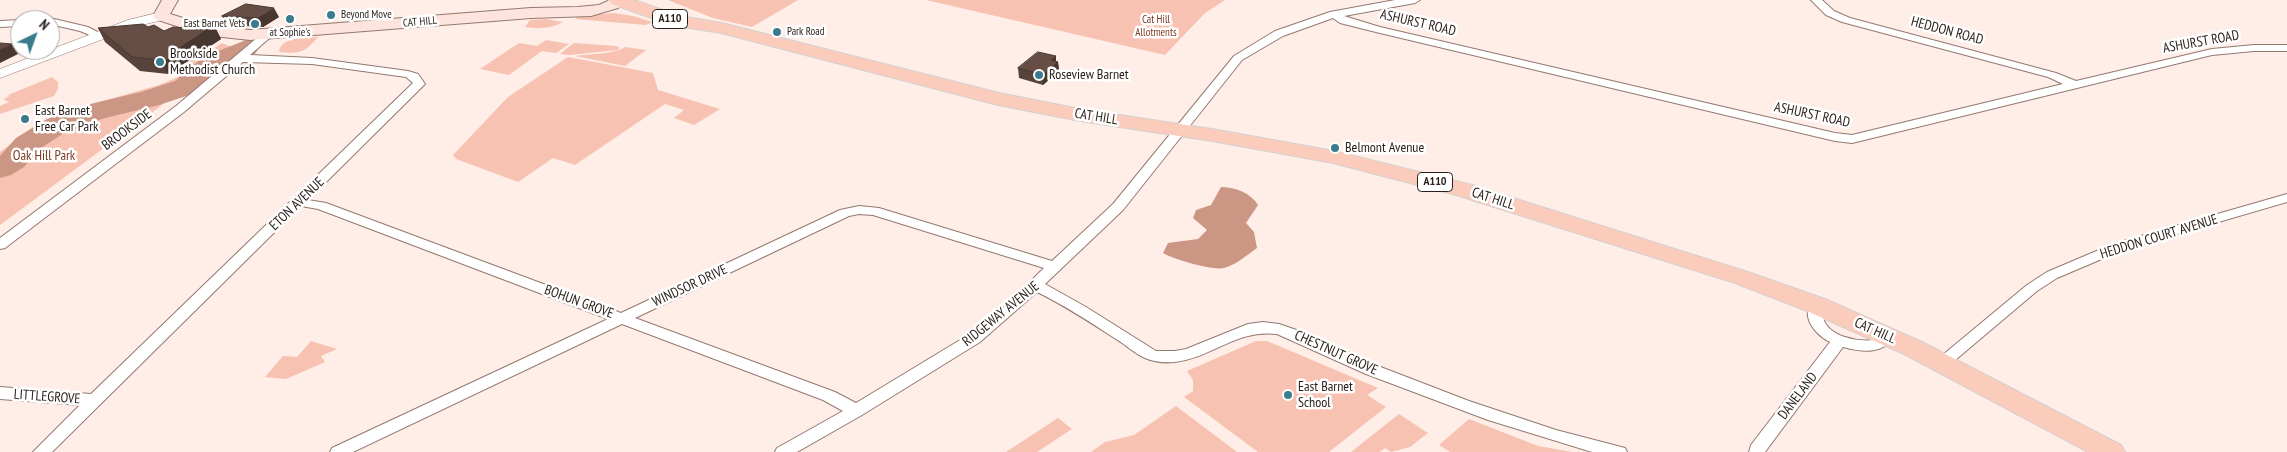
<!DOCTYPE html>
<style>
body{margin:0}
#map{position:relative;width:2287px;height:452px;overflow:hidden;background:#ffede7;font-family:"PT Sans Narrow",sans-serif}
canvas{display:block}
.north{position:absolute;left:10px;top:10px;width:50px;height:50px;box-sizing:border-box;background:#fff;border:1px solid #a9a5a3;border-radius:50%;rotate:42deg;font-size:14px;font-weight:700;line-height:20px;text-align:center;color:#281e1a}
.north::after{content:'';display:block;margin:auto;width:18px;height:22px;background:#3a7b8e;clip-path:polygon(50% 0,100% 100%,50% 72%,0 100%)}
</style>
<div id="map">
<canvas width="2287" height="452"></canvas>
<div class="north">N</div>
</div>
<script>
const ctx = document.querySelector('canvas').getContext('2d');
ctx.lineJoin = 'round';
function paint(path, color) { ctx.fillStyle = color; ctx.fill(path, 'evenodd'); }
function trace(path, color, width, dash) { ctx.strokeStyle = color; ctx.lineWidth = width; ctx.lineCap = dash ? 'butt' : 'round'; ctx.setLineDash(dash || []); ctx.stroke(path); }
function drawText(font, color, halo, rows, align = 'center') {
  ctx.font = font + ' "PT Sans Narrow",sans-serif'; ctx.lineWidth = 5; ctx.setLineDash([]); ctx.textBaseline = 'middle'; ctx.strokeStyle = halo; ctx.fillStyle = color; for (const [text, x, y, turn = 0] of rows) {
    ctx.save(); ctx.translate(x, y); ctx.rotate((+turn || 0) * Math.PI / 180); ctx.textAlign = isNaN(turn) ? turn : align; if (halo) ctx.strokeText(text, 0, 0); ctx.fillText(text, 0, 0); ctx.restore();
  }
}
const green = new Path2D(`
 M 668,0 L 798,0 L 752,27 L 713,18 Z
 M 926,0 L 1225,0 L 1205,13 L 1165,55 Z
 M 614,13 L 633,16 L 652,22 L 646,25 L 575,19 L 580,16 Z
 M 546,19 L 563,22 C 551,29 537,29 525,27 L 530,20 Z
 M 318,37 C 304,53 300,54 279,52 C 281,36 306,38 318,37 Z
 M 546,40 L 569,44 L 556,53 L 542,51 L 509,75 L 480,69 L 519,43 L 537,46 Z
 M 222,43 L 229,46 L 232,51 L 227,57 L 0,225 L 0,152 L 37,124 L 96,103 L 159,85 L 178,77 L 174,72 L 194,57 L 203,55 Z
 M 574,43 L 616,46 L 620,48 L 617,50 L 569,55 L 560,54 Z
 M 625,47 L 646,50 L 625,66 L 575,56 C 588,54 616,54 625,47 Z
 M 568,57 L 653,73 L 658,90 L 720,109 L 694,125 L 674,118 L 684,110 L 665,104 L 575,165 L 553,158 L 518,182 L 456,159 L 453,155 L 508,97 Z
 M 52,77 L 58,82 L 58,89 L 54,96 L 0,114 L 0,106 L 9,102 L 3,99 L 10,96 L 8,95 Z
 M 311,341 L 337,349 L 321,356 L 325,362 L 286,379 L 265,377 L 283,356 L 297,357 Z
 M 1256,341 L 1267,341 L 1378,388 L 1367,395 L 1386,407 L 1329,452 L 1258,452 L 1184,397 L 1193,391 L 1193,380 L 1187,371 Z
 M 1176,406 L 1237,452 L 1091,452 L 1105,442 L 1134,435 Z
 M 1399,414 L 1428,433 L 1410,447 L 1391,452 L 1385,448 L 1380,452 L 1351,452 Z
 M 1058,418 L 1072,429 L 1037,452 L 1006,452 Z
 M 1469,419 L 1538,446 L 1572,452 L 1450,452 L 1439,445 Z`);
const water = new Path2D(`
 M 1221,187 C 1235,187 1251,193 1258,205 L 1246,223 L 1254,232 L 1257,248 C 1247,255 1236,265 1224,268 C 1213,271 1173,259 1163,253 L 1168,243 L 1198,239 L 1207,230 L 1193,218 L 1196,210 L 1211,205 Z`);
const river = new Path2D(`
 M 246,40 L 255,42 L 259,48 L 255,54 L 223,69 L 195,93 L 159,105 L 105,118 L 67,131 L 38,150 L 24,167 L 11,175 L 0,178 L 0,156 L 16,138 L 47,119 L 86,105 L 141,92 L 175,81 L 203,57 Z`);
const minor = new Path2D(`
 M 1420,0 L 1415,3 L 1344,16 L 1380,27 L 1835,133 L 1852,135 L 2063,84 L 2048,77 L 1842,22 L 1826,15 L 1811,0 L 1822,0 L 1834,11 L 1850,18 L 2056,73 L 2076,81 L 2212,49 L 2254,45 L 2287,45 L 2287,51 L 2254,51 L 2212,55 L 1852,143 L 1835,141 L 1380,33 L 1340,23 L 1333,18 L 1283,36 L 1242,60 L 1123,210 L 1045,284 L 1086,307 L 1156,351 L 1175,351 L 1186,349 L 1248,324 L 1263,322 L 1279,324 L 1308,334 L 1378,366 L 1469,401 L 1556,430 L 1625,448 L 1627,452 L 1592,452 L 1488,420 L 1366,374 L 1277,334 C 1237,329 1213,357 1175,362 C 1165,363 1154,362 1145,358 C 1134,353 1126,345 1116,339 C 1090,322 1064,305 1037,292 L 980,342 L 862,415 L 797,452 L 775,452 L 777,448 L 843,411 L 823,400 L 622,324 L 353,452 L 330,452 L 332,448 L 608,319 L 318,209 L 301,206 L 52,452 L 33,452 L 80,405 L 0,399 L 0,387 L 91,394 L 413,83 L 406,77 L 312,64 L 243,62 L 184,112 L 5,248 L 0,249 L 0,238 L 176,106 L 264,32 L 268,31 L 274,34 L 250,55 L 312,58 L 408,71 L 418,74 L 425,84 L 308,200 L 326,203 L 621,313 L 840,210 L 859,206 L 879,208 L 1052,261 L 1113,204 L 1234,56 L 1275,31 L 1330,12 L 1395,0 ZM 859,214 L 873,215 L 1044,268 L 1002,309 L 970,334 L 856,403 L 835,392 L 635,318 L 849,216 Z
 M 50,18 L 88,27 L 105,36 L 99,39 L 80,31 L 50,24 L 50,20 L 45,20 Z
 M 20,20 L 20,26 L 0,27 L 0,21 Z
 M 2287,194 L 2287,202 L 2123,250 L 2057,278 L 2037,291 L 1947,367 L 1935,367 L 1933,363 L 2027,285 L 2047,272 L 2113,244 Z
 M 1816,300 L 1821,302 C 1825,307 1821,311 1823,317 C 1827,337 1858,342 1874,340 C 1881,335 1883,330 1892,332 L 1895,336 C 1883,355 1862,352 1843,347 L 1765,452 L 1749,452 L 1751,445 L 1830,342 C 1816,335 1801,318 1811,302 Z`);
const tertiary = new Path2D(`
 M 161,12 L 166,13 L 168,16 L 166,19 L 138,26 L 0,78 L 0,69 L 128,20 Z`);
const secondary = new Path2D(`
 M 162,0 L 178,0 L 170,14 L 206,25 L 250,30 L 531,8 L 578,7 L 599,5 L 610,0 L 629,0 L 618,8 L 591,16 L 531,18 L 250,40 L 204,35 L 155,19 L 153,16 Z`);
const primary = new Path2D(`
 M 609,0 L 634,0 L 680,16 L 722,23 L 999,93 L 1080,109 L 1212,129 L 1334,151 L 1472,185 L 1751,273 L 1825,299 L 1922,342 L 2121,445 L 2125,452 L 2088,452 L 1904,354 L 1807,311 L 1735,283 L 1456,195 L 1333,163 L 1212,141 L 1080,121 L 998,105 L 721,33 L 671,25 L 612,4 Z`);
const wall = new Path2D(`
 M 222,16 L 279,17 L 263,27 L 226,25 Z
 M 214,25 L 221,39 L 179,67 L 179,73 L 168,74 L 140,71 L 105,42 L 98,28 L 148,27 L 164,31 Z
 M 1056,56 L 1056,61 L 1058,62 L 1059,71 L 1043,85 L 1019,78 L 1018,68 Z`);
const shadedWall = new Path2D(`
 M 274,8 L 279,17 L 263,27 L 258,18 Z
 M 214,25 L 221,39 L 179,67 L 179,73 L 168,74 L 161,60 Z
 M 12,44 L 18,54 L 0,63 L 0,50 Z
 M 1056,56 L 1056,64 L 1058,62 L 1059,71 L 1043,85 L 1043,75 L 1051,60 Z`);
const building = new Path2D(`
 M 246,4 L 274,8 L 258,18 L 222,16 Z
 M 196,23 L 214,25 L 172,53 L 172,59 L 161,60 L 132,57 L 98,28 L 143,24 L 148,27 L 154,25 L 164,31 L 173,27 L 186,28 Z
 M 0,43 L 12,44 L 0,50 Z
 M 1038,52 L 1056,56 L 1051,60 L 1058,62 L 1043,75 L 1018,68 Z`);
const markers = [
 [331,15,5,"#3a7b8e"],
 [290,19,5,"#3a7b8e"],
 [255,24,5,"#3a7b8e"],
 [777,32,5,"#3a7b8e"],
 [160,62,5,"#3a7b8e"],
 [1039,75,5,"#3a7b8e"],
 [25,119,5,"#3a7b8e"],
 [1335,148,5,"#3a7b8e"],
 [1288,395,5,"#3a7b8e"]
];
const farPoinames = [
 ["Beyond Move",341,15],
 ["East Barnet Vets",245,24,"right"],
 ["Park Road",787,32],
 ["at Sophie's",290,33,"center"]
];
const farParknames = [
 ["Cat Hill",1156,20],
 ["Allotments",1156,33]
];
const farStreetnames = [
 ["CAT HILL",420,22,-5]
];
const shields = [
 [670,19,35],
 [1435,182,35]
];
const shieldNames = [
 ["A110",670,19],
 ["A110",1435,182]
];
const streetNames = [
 ["ASHURST ROAD",1418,23,13],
 ["HEDDON ROAD",1947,31,15],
 ["ASHURST ROAD",2201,42,-10],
 ["ASHURST ROAD",1812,115,12],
 ["CAT HILL",1096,117,9],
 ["BROOKSIDE",127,130,-37],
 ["CAT HILL",1493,199,18],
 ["ETON AVENUE",297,204,-44],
 ["HEDDON COURT AVENUE",2159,237,-17],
 ["WINDSOR DRIVE",690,286,-25],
 ["BOHUN GROVE",579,302,20],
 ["RIDGEWAY AVENUE",1001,314,-39],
 ["CAT HILL",1875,331,24],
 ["CHESTNUT GROVE",1336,353,24],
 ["DANELAND",1798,396,-53],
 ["LITTLEGROVE",47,397,4]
];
const poiNames = [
 ["Brookside",170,54],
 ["Methodist Church",170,70],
 ["Roseview Barnet",1049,75],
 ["East Barnet",35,111],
 ["Free Car Park",35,127],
 ["Belmont Avenue",1345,148],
 ["East Barnet",1298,387],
 ["School",1298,403]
];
const parkNames = [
 ["Oak Hill Park",44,156]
];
paint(green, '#f7c2b1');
paint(water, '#cb9784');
paint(river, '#cb9784');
trace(minor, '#937970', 2);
trace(tertiary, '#937970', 1);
trace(secondary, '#937970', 2);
trace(primary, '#d4d2d1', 2);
paint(minor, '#fff');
paint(tertiary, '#fff');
paint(secondary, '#fde5dd');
paint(primary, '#fbcbbb');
paint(wall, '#58433b');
paint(shadedWall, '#473730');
paint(building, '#664e45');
trace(building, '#473730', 1);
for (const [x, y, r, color] of markers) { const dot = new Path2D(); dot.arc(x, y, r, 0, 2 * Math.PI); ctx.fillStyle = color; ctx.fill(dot); trace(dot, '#fff', 2); }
drawText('11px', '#281e1a', '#fff', farPoinames, 'left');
drawText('11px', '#7c3922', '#fff', farParknames);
drawText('11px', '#281e1a', '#fff', farStreetnames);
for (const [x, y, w] of shields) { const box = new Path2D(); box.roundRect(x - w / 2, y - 9.5, w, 19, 4); ctx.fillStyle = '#fff'; ctx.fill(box); trace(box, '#281e1a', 1); }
drawText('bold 12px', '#281e1a', null, shieldNames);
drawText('14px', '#281e1a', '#fff', streetNames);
drawText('14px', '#281e1a', '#fff', poiNames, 'left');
drawText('14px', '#7c3922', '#fff', parkNames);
</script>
